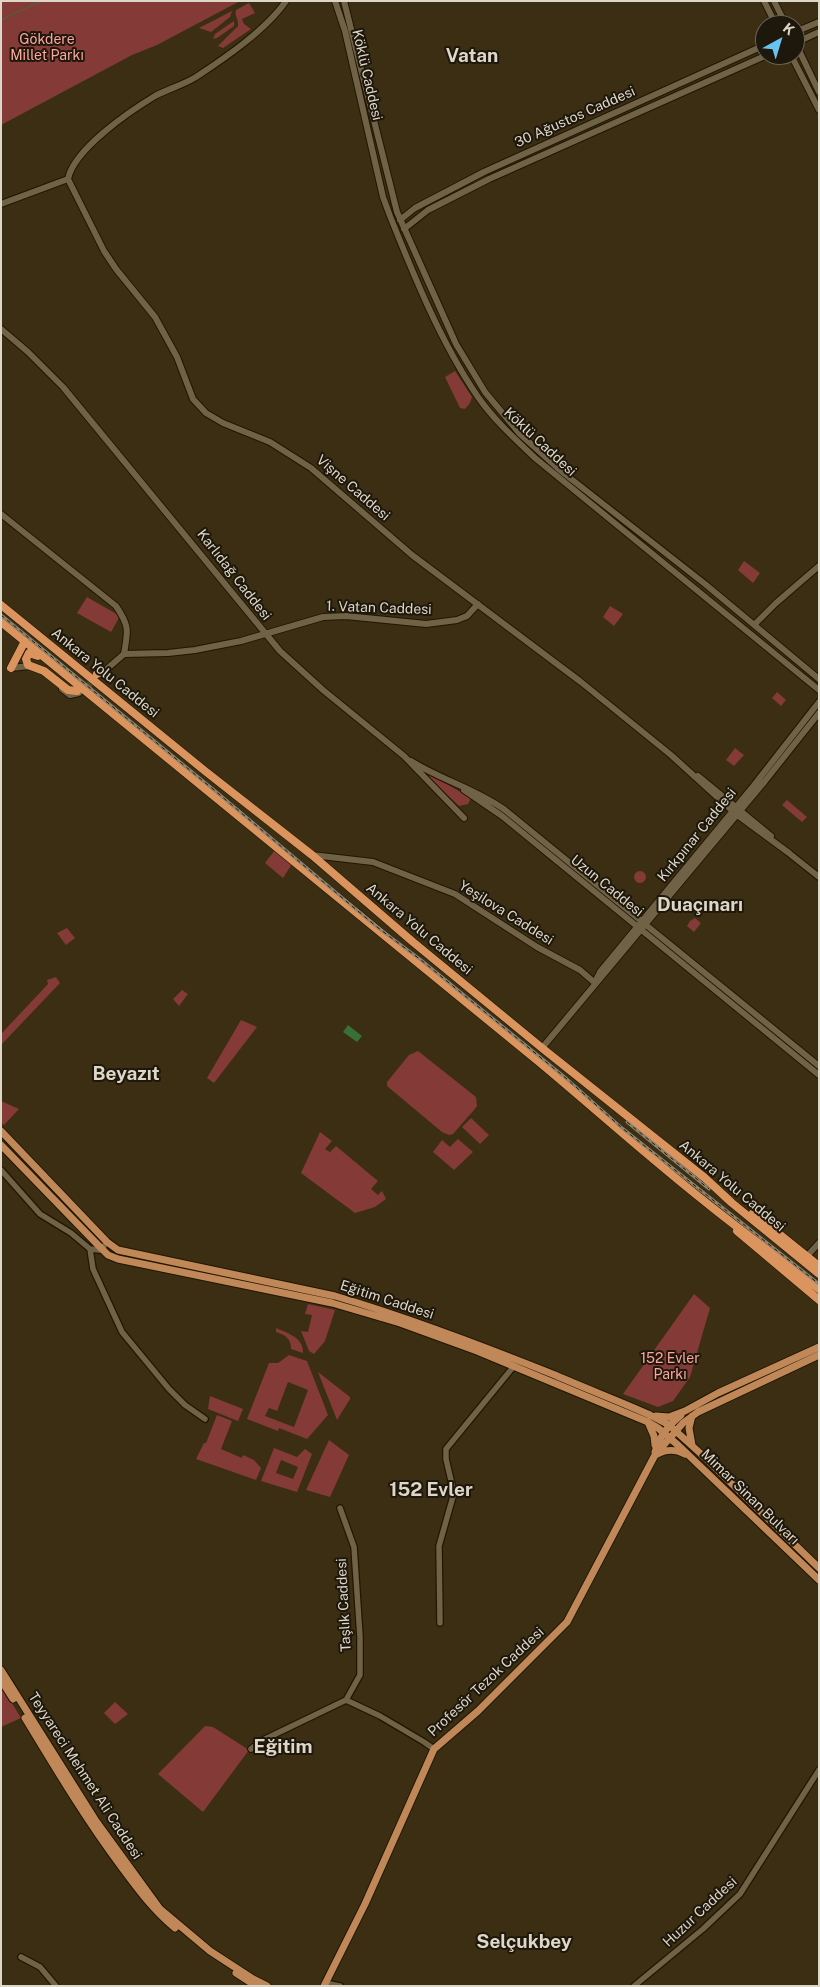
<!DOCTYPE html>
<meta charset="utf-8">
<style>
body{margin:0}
#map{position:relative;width:820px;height:1987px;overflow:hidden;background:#3b2e13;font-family:"Public Sans",sans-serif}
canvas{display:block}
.frame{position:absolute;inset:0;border:2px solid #ded6c6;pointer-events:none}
.north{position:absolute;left:755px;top:15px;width:50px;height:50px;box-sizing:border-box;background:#1d170c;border:1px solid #6a6356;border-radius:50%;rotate:39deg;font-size:14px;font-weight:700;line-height:20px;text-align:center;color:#ded6c6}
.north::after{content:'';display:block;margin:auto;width:18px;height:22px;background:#69c3f1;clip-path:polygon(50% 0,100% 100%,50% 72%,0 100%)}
</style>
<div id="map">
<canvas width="820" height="1987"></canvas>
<div class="frame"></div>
<div class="north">K</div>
</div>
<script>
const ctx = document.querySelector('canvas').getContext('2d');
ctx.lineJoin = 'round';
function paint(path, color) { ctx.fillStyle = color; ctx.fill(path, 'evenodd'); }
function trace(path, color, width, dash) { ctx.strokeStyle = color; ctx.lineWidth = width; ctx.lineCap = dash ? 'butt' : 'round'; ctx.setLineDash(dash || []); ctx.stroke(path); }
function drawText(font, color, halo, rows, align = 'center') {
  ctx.font = font + ' "Public Sans",sans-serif'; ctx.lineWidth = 4; ctx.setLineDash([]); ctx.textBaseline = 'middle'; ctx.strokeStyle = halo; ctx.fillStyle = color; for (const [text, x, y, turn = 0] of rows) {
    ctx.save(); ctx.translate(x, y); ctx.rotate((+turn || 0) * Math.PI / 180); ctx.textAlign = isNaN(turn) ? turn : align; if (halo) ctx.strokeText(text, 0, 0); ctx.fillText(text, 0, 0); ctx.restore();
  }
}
const green = new Path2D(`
 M 1,1 L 240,1 L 157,45 L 132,55 L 1,125 Z
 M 249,3 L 255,13 L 242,19 L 244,24 L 251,29 L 223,48 L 218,46 L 238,26 C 239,20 234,15 236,10 Z
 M 232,11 L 230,17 L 211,32 L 199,28 Z
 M 234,21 L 234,26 L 217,38 L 213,39 L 215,34 Z
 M 455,371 L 472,397 L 470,403 L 465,409 L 460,408 L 445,377 Z
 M 744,561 L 760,573 L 753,583 L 738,570 Z
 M 87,597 L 120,616 L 111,632 L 77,613 Z
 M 610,606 L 623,614 L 614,626 L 603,617 Z
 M 777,692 L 786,700 L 781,706 L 772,698 Z
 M 735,748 L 744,755 L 734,766 L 726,760 Z
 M 429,774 L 471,798 L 468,804 L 459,806 L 427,776 Z
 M 787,800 L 807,817 L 802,822 L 782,805 Z
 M 275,850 L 292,864 L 283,878 L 265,863 Z
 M634 877a6 6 0 1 1 12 0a6 6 0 1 1-12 0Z
 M 695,918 L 701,923 L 694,932 L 687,926 L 690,921 Z
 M 67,928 L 75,938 L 66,945 L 57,933 Z
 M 56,977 L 60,983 L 1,1045 L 1,1034 L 48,984 L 47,980 Z
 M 182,990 L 188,994 L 179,1006 L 173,999 Z
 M 241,1020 L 257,1027 L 214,1083 L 207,1078 Z
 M 418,1051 L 476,1097 L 477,1106 L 474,1110 L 453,1134 L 449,1135 L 442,1132 L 387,1086 L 387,1082 L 409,1055 Z
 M 1,1101 L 19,1109 L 4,1125 L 1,1122 Z
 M 471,1118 L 489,1135 L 480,1144 L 462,1127 Z
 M 320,1132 L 332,1141 L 325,1149 L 330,1152 L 336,1146 L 378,1181 L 371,1189 L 378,1195 L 382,1191 L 386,1199 L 375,1207 L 355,1213 L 301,1173 Z
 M 458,1139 L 473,1152 L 454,1170 L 433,1152 L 442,1140 L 450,1147 Z
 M 694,1294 L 710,1308 L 690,1377 L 673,1401 L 658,1407 L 623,1394 Z
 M 308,1304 L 335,1310 L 325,1341 L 314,1354 L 309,1351 L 301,1331 L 308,1332 L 312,1315 L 305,1314 Z
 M 276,1328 C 288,1333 304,1338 303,1353 L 291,1349 C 291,1339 286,1335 276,1332 Z
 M 289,1355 L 307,1361 L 328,1415 L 307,1439 L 279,1428 L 278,1431 L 247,1419 L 269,1363 L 278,1363 ZM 288,1382 L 308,1390 L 294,1427 L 265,1416 L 269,1408 L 277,1411 Z
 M 318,1372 L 350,1397 L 350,1399 L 337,1420 Z
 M 210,1396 L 243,1409 L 238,1421 L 208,1409 Z
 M 217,1415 L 232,1421 L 221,1449 L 242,1458 L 243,1455 L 254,1460 L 261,1468 L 256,1480 L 196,1459 L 204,1443 L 206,1443 Z
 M 329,1440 L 349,1455 L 330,1497 L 306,1490 Z
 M 274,1448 L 297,1457 L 305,1449 L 312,1454 L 297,1492 L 261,1481 ZM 281,1460 L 298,1467 L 293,1479 L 276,1473 Z
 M 1,1685 L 21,1718 L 1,1727 Z
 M 115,1702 L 128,1714 L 115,1724 L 104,1713 Z
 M 205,1726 L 213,1727 L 249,1750 L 203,1812 L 158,1774 Z`);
const water = new Path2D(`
 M 348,1025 L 362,1036 L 357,1042 L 343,1032 Z`);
const stream = new Path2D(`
 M 1,20 L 41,1`);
const secondaryTunnel = new Path2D(`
 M 80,693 L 97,678`);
const tertiary = new Path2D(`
 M 1,1170 L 40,1214 L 71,1233 L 90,1249 L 99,1250 L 104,1246
 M 90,1249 L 93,1269 L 122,1332 L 169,1389 L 185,1405 L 205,1419
 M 340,1508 L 354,1547 L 360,1637 L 360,1675 L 346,1700
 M 440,1623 L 439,1546 L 454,1493 L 446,1459 L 446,1449 L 514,1366
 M 251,1749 L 261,1741 L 346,1700 L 380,1716 L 424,1742 L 434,1749
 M 21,1957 L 40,1967 L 56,1986
 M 330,1984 L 340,1986
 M 634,1986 L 703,1929 L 740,1894 L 819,1770`);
const secondary = new Path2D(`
 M 335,1 L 345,31 L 383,197 L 390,216 C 414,276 441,343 478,397 C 494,420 515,439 535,458 L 819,690
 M 344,1 L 397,212 L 456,344 L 485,392 L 520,434 L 561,471 L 705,584 L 819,679
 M 764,1 L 776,25
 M 774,1 L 786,25
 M 795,32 L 819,22
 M 795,42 L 819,92
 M 795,43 L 819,32
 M 791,55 L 819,110
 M 68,179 L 104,251 L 116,269 L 155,317 L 177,357 L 193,399 L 206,413 L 223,423 L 270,442 L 311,468 L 412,555 L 581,682 L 671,755 L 736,814 L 789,853
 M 68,179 C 74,149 130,111 155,96 C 168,89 183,85 196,77 C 225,58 266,30 286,1
 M 1,204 L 68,179
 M 400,220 L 415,208 L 484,172 L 765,45
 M 404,229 L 428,210 L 489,179 L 767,55
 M 1,329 L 28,352 L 63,387 L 280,651 L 323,690 L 404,756 L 464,818
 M 1,514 L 116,606 C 130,627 128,630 124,654
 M 754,625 L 776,603 L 819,566
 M 11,668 L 30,666
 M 101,674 L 124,654 L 168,653 L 195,650 L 241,641 L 323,617 L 346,616 L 426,624 L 457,620 L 467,616 L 478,604
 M 62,689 L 70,695 L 79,693
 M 411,761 C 441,780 476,789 505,810 L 819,1066
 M 698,776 L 771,836
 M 464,790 L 502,816 L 819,1075
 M 785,850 L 819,877
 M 312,855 L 373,862 L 455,894 L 537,947 L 580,970 L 595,983
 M 596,980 L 600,972 L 751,789 L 819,702
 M 542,1048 L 765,781 L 819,713
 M 807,1256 L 819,1243`);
const primary = new Path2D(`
 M 1,1131 L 107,1242 L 118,1250 L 335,1296 C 410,1318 483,1346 555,1375 C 587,1389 619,1401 650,1415 L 669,1425 L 700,1453 L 819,1568
 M 1,1145 L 98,1245 L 108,1255 L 118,1259 L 332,1303 L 400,1323 L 477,1351 L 648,1422 L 658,1428 L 679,1446 L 819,1580
 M 656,1416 L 669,1417 L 685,1411 L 718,1393 L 819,1347
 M 692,1416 L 689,1428 L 692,1445
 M 648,1422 L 654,1436 L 655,1445
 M 655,1452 C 660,1435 668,1426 681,1415
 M 657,1454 C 667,1449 675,1449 685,1454
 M 1,1670 L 96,1821 L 160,1909 L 210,1951 L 253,1979 L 267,1986
 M 1,1680 L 13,1699
 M 25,1718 C 56,1769 85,1818 120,1865 C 137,1888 153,1910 175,1928
 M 236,1973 L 256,1986
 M 324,1986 L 365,1904 L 434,1749 L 478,1711 L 567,1622 L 655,1455 L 683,1423 L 698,1412 L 819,1355`);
const trunk = new Path2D(`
 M 1,605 L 205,771 L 312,855 L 413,942 L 542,1048 L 705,1178 L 732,1203 L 819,1274
 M 1,622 C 180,769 359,916 539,1062 C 599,1112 656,1164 718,1212 C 751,1238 785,1263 819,1289
 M 38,656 L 29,653 L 26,659 L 28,665 L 44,671 L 68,690 L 77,691
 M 11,668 L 25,641
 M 97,674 L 103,671
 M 753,1213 L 819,1266
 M 737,1231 L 819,1300`);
const rail = new Path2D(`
 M 1,615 L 214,790 L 377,927 L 421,960 L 567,1079 L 622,1128 L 819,1284
 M 627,1122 L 709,1189`);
const parkNames = [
 ["Gökdere",47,40],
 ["Millet Parkı",47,56],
 ["152 Evler",670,1359],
 ["Parkı",670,1375]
];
const streetNames = [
 ["Köklü Caddesi",367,75,77],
 ["30 Ağustos Caddesi",575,117,-24],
 ["Köklü Caddesi",540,442,43],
 ["Vişne Caddesi",353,488,41],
 ["Karlıdağ Caddesi",234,575,52],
 ["1. Vatan Caddesi",379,608,2],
 ["Ankara Yolu Caddesi",105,673,39],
 ["Kırkpınar Caddesi",697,835,-51],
 ["Uzun Caddesi",607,886,39],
 ["Yeşilova Caddesi",506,913,32],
 ["Ankara Yolu Caddesi",419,929,40],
 ["Ankara Yolu Caddesi",732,1186,40],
 ["Eğitim Caddesi",387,1300,18],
 ["Mimar Sinan Bulvarı",750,1497,44],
 ["Taşlık Caddesi",344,1605,-93],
 ["Profesör Tezok Caddesi",486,1682,-43],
 ["Teyyareci Mehmet Ali Caddesi",85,1776,57],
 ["Huzur Caddesi",700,1912,-43]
];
const districtNames = [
 ["Vatan",472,56],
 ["Duaçınarı",700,905],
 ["Beyazıt",126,1074],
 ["152 Evler",431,1490],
 ["Eğitim",283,1747],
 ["Selçukbey",524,1942]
];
paint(green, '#843a37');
paint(water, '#397038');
trace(stream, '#397038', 1);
trace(secondaryTunnel, '#53472e', 6, [6, 3]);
trace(tertiary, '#211600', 8);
trace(secondary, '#211600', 8);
trace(primary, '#211600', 9);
trace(trunk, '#211600', 9);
trace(tertiary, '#706246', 5.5);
trace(secondary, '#706246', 6);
trace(primary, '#c08758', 7);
trace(trunk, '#db945e', 8);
trace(rail, '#8d836e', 3);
trace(rail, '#1d170c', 1, [4]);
drawText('14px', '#fea59e', '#1d170c', parkNames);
drawText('14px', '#ded6c6', '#1d170c', streetNames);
drawText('bold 19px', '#ded6c6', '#1d170c', districtNames);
</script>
